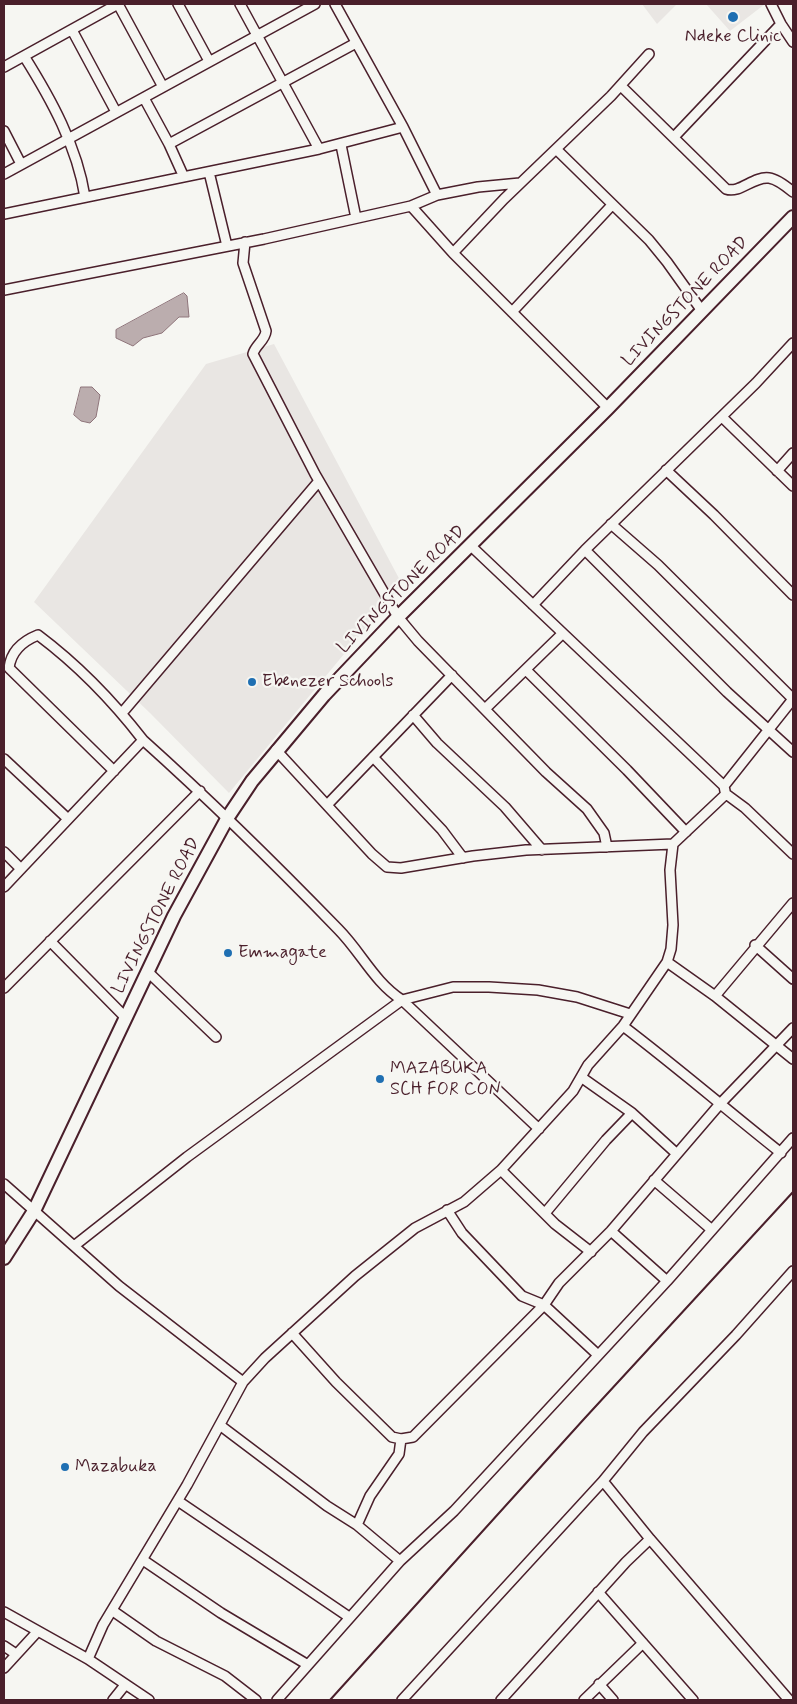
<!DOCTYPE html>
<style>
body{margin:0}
#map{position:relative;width:797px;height:1704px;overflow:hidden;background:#f6f6f2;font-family:Mynerve,sans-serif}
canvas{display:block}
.frame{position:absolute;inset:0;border:5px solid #4a1f2b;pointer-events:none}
</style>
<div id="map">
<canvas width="797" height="1704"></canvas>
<div class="frame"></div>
</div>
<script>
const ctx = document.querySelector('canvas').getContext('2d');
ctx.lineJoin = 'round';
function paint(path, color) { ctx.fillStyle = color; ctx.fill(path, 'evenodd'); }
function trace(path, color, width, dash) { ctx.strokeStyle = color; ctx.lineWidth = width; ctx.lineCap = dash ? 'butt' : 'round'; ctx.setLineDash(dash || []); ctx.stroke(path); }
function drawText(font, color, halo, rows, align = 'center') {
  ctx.font = font + ' Mynerve,sans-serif'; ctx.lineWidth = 4.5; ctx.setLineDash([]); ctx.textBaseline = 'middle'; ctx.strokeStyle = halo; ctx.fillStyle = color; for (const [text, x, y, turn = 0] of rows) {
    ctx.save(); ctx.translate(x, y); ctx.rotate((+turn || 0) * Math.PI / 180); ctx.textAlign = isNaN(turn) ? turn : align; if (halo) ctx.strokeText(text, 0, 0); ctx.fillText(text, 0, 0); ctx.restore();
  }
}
const built = new Path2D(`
 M 642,4 L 677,4 L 657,24 Z
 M 706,4 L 765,4 L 730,31 Z
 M 274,344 L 402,584 L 229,793 L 150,713 L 34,602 L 206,364 Z`);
const water = new Path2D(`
 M 184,293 L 187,296 L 189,317 L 179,317 L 162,333 L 143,338 L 133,346 L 116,338 L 116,330 Z
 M 81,387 L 92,387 L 100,395 L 96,417 L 90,423 L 81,421 L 74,415 Z`);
const minor = new Path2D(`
 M 118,4 L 163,87
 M 178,4 L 209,61
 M 240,4 L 319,149 L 403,127 L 335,4
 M 771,4 L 781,24 L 793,42
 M 72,30 L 116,112
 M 24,56 C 51,99 77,146 85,197
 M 4,67 L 118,4
 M 621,86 L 726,189 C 740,194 753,176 769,178 C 777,179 787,187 793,192
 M 144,98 L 169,144 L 183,175
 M 403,127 L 437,195 L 478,187 L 520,183
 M 4,131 L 21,164
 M 674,137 L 781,24
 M 169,144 L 356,43
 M 341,145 L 356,218
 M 556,149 L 649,240 L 667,262 L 702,311
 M 209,172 L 227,246
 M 4,174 L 315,4
 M 411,206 L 437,195
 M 4,214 L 319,149
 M 245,242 L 243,263 L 266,331 C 265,341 255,345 253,354 L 315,474 L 398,617 L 418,641 L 546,772 L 587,809 L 604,833 L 607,847
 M 453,253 L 504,199 L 611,96 L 649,54
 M 4,290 L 264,239 L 411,206 L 453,253 L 608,408
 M 512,312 L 612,205
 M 722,417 L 793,486
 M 666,470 L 714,515 L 793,595
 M 777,471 L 793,453
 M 611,524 L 658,565 L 793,699
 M 471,546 L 724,786
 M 585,550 L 727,692 L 793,752
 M 533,605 L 585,550 L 756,383 L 793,343
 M 526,670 L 627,770 L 686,832
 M 485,709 L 562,634
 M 122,713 L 319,481
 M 413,715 L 437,743 L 505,807 L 542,850
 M 276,750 L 372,854 L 387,867 L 401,868 L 473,856 L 526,850 L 673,844
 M 373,757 L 442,830 L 463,858
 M 4,759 L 68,819
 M 114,771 L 9,668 C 11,651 23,641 38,635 C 78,665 112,700 143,740
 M 725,791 L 724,786 L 793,699
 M 327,805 L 452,675
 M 4,852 L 21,869
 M 4,887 L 143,740 C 211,801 275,864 338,929 C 361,952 374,982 402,1000 L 539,1129
 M 50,941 L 126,1018
 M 755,945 L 793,979
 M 667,962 L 715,996 L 793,1059
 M 148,972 L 216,1037
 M 4,988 L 200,791
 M 715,996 L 793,903
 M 623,1026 C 677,1067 728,1111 781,1153
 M 581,1077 L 632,1113 L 677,1154
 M 501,1170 L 555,1224 L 591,1252
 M 654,1180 L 712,1230
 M 4,1184 L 119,1286 L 243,1382
 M 447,1210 L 462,1233 L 522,1296 L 544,1305 L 598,1355
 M 546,1212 L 606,1140 L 632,1113
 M 611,1231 L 667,1281
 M 74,1246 L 187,1157 L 402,1000 L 453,987 L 489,987 L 538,990 L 577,997 L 630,1014
 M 292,1333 L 336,1382 L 392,1437 L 401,1439 L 413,1437 L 544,1305 L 559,1283 L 611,1231 L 719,1105 L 793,1028
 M 221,1426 L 327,1506 L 357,1525
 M 178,1501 L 349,1617
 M 143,1560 L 221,1613 L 308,1665
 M 400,1561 L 357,1525 L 370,1496 L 399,1454 L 401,1439
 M 598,1592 L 693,1700
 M 113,1611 L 156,1641 L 225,1676 L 256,1700
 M 4,1612 L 88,1659 L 149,1700
 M 4,1646 L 16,1654
 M 88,1659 L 103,1625 L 187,1485 L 243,1382 L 265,1358 L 355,1276 L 415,1228 L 464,1202 L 501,1170 L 573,1091 L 588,1065 L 623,1026 L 667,962 L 671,949 L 673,925 L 670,870 L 673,844 L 726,794 L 745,808 L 793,854
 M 4,1668 L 38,1631
 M 599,1684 L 613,1700
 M 113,1700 L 125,1685
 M 277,1700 L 400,1561 L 454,1511 L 667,1281 L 793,1138
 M 402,1700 L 603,1481
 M 501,1700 L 626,1562 L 650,1539
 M 584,1700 L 643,1643
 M 789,1700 L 650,1539 L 603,1481 L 643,1432 L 736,1335 L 793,1271`);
const highway = new Path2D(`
 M 4,1258 L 34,1211 L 174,916 L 228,817 L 252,781 L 324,695 L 398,617 L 608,408 L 793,217`);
const rail = new Path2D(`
 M 330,1700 L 584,1419 L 793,1192`);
const markers = [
 [733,17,6,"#1f6fb2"],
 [252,682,5,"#1f6fb2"],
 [228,953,5,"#1f6fb2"],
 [380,1079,5,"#1f6fb2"],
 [65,1467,5,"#1f6fb2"]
];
const poiNames = [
 ["Ndeke Clinic",733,37,"center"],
 ["Ebenezer Schools",262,682],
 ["Emmagate",238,953],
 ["MAZABUKA",390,1069],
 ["SCH FOR CON",390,1090],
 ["Mazabuka",75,1467]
];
const streetNames = [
 ["LIVINGSTONE ROAD",686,302,-46],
 ["LIVINGSTONE ROAD",402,590,-45],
 ["LIVINGSTONE ROAD",157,916,-63]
];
paint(built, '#e9e6e3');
paint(water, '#bbadae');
trace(water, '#8e747a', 1);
trace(minor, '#4a1f2b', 12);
trace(highway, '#4a1f2b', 16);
trace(minor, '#f6f6f2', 9);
trace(highway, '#f6f6f2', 12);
trace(rail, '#4a1f2b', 2);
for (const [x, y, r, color] of markers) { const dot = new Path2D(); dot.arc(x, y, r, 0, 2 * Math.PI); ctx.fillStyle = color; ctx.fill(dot); trace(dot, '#f6f6f2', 2); }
drawText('18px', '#4a1f2b', '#f6f6f2', poiNames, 'left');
drawText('18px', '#4a1f2b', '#f6f6f2', streetNames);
</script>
